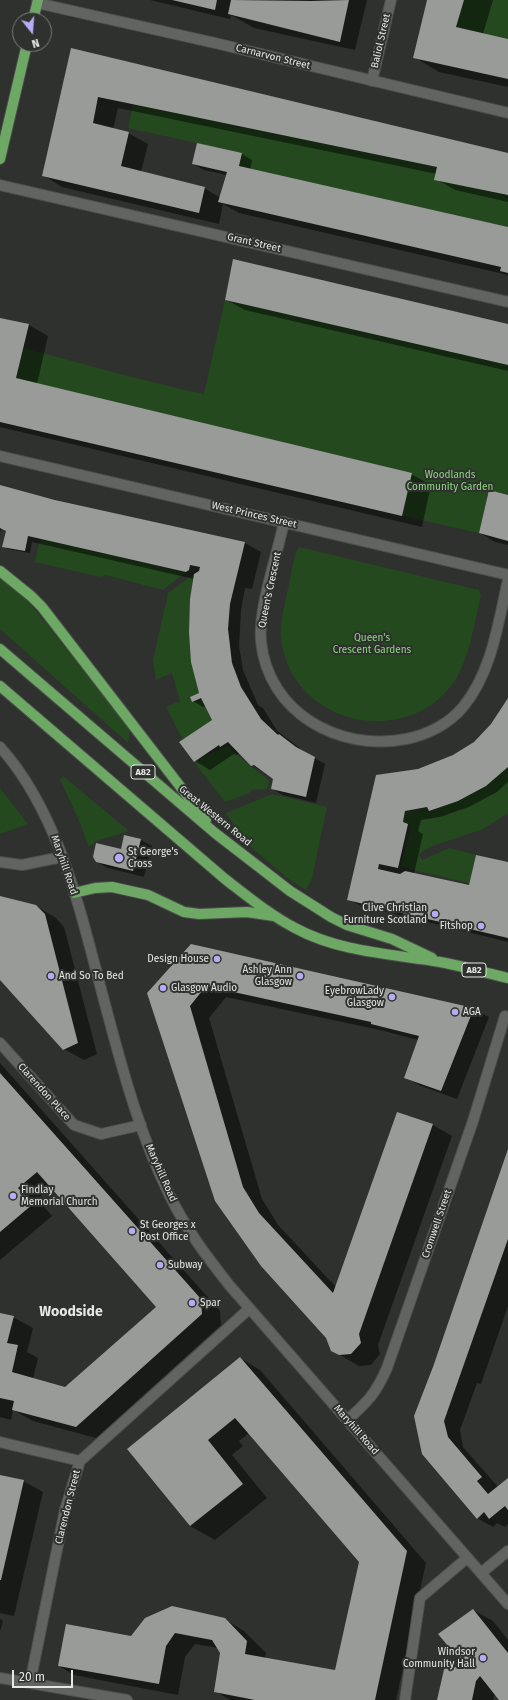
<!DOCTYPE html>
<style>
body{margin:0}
#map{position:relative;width:508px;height:1700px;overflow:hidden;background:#2e312d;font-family:"Fira Sans",sans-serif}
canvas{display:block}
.north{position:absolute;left:12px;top:12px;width:40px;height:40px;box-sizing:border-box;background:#2e312d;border:1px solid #787a77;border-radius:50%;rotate:163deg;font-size:11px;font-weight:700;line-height:16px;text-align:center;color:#e6e8e6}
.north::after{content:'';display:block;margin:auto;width:14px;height:18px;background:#b7abf7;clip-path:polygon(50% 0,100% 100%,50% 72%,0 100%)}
.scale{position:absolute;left:12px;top:1670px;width:61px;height:18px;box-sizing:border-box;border:2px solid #e6e8e6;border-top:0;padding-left:5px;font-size:12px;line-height:14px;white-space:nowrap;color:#e6e8e6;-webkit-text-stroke:3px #2e312d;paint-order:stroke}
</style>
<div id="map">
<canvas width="508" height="1700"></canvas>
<div class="north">N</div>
<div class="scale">20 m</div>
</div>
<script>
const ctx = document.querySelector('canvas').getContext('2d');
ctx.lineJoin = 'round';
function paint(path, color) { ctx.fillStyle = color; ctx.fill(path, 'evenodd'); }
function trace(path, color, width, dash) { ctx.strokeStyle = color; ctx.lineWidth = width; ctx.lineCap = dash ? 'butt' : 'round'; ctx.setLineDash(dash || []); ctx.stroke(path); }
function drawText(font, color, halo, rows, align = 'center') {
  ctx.font = font + ' "Fira Sans",sans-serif'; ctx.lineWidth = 4; ctx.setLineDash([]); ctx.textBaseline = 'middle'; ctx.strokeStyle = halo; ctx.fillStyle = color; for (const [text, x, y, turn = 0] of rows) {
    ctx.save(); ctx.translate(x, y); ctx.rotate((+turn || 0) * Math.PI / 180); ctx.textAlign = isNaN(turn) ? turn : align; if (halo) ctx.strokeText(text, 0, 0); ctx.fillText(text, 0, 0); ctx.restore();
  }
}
const green = new Path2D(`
 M 464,0 L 508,0 L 508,39 L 456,27 Z
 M 133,104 L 437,167 L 435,180 L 508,195 L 508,227 L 239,166 L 242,153 L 128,128 Z
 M 225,300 L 508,365 L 508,495 L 489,490 L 479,533 L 402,516 L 412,473 L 16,378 L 24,348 C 84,364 143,381 204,394 Z
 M 40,539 L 46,540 L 186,572 L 163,590 L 106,575 L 101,577 L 35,562 Z
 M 299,547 L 479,590 L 481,595 C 474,624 470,657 454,682 C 405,751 291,724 281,639 C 279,622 285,605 288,588 C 291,578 293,556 299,547 Z
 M 194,574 C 187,618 188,650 199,693 L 190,697 L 201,698 L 212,720 L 183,740 L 166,707 L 180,701 L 172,673 L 156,680 L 153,660 L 168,593 Z
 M 0,578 L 25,598 L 45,622 L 130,729 L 128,743 L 0,629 Z
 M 228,746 L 250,766 L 269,780 L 267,789 L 252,790 L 248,794 L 225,802 L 194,762 L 202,757 Z
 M 508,767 L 508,813 L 483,829 L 432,846 L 419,854 L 422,860 L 449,848 L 476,855 L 469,883 L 401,867 L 411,825 L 403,822 L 405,811 L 427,807 L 429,811 C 462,800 481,790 508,767 Z
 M 63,776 L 129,831 L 96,841 L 89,847 L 78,818 L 60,780 Z
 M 0,788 L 28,824 L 0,834 Z
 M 272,794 L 327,807 L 312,878 L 306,890 L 287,878 L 244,841 L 226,813 Z`);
const shadow = new Path2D(`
 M 150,0 L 367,0 L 355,50 L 254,28 L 231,15 L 230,19 Z
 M 427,0 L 493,0 L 483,34 L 508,40 L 508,87 L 439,72 L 414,57 Z
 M 71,50 L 508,154 L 508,202 L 455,190 L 436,179 L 437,174 L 118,108 L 113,129 L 128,133 L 148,144 L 141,172 L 204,188 L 221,198 L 227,175 L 204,170 L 193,164 L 242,154 L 252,160 L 250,170 L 508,228 L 508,275 L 239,213 L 223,204 L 219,224 L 62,187 L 43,175 Z
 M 234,261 L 508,325 L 508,371 L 245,310 L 225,299 Z
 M 0,319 L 29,325 L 48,336 L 37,384 L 411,474 L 431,485 L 422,527 L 0,427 Z
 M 0,487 L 245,543 L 261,552 L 252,589 L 245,588 L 241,610 L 239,646 L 243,670 L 258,705 L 263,708 L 276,729 L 275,729 L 306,753 L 325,764 L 316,803 L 283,795 L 272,789 L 274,779 L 252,765 L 240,753 L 237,755 L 234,754 L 210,770 L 195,761 L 213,721 L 206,706 L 203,707 L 193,701 L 200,694 L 194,579 L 32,542 L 30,553 L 8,549 L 3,546 L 7,531 L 2,528 L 0,532 Z
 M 508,496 L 508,545 L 495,542 L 480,533 Z
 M 508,700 L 508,782 L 497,792 L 469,807 L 440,817 L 421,820 L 418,831 L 423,834 L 414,874 L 470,886 L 508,863 L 508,942 L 359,905 L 348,899 L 418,770 L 454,756 L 475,742 L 492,725 Z
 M 141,840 L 152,846 L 144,877 L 108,868 L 97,862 Z
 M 0,897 L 36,906 L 56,918 L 64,927 L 97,1054 L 84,1060 L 64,1049 L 0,979 Z
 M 191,945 L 473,1009 L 489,1017 L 457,1099 L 421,1086 L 405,1077 L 418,1040 L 384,1031 L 226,997 L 209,1018 L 262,1199 L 278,1225 L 336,1287 L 398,1113 L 433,1125 L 452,1136 L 378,1345 L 380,1354 L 371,1365 L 359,1366 L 331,1350 L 327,1338 L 262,1265 L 149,993 Z
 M 0,1063 L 220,1311 L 221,1325 L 96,1438 L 33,1421 L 13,1410 L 11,1420 L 0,1417 L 0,1314 L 13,1317 L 33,1328 L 27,1352 L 38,1358 L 33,1379 L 65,1388 L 157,1307 L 52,1187 L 37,1199 L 52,1216 L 0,1260 Z
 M 508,1151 L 508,1306 L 481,1384 L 477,1383 L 460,1430 L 463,1447 L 498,1487 L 508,1479 L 508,1524 L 505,1527 L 497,1523 L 493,1527 L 477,1518 L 415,1416 L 433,1365 L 439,1367 Z
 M 240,1358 L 260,1370 L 426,1563 L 396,1700 L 230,1700 L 215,1691 L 221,1653 L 218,1648 L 195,1644 L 185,1657 L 178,1695 L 74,1675 L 59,1666 L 131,1638 L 224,1619 L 244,1631 L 266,1653 L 265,1658 L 336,1671 L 360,1562 L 249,1433 L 239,1441 L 243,1446 L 232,1455 L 267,1498 L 215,1540 L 190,1526 L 128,1449 Z
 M 0,1476 L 23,1481 L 43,1492 L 14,1616 L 0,1613 Z
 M 473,1610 L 493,1621 L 508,1640 L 508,1700 L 500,1700 L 495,1693 L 493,1700 L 438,1700 L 465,1664 Z
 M 0,1619 L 3,1621 L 0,1632 Z`);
const building = new Path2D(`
 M 172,0 L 217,0 L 215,10 Z
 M 231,0 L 311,1 L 349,0 L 340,42 L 228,14 Z
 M 427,0 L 464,0 L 456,27 L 508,39 L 508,79 L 413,58 Z
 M 71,48 L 508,153 L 508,195 L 434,180 L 437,167 L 98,97 L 93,123 L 129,132 L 121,166 L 205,187 L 199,213 L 42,176 Z
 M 197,143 L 242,153 L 239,166 L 508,227 L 508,273 L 500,271 L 501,267 L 218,202 L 227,172 L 192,164 Z
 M 233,259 L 508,324 L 508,365 L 225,300 Z
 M 0,318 L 29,324 L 16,378 L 412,473 L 402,516 L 0,422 Z
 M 0,485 L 55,500 L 245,542 L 230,604 L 228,629 L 232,663 L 241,687 L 261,719 L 278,735 L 279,734 L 296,747 L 315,757 L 306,797 L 271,789 L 273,779 L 254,765 L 251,766 L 228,742 L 220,747 L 219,745 L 194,762 L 179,742 L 212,720 L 201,698 L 192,702 L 190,697 L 199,693 L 191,662 L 189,632 L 190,599 L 194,574 L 199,571 L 200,567 L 190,565 L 189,570 L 186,572 L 28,536 L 25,551 L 2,547 L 6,531 L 0,528 Z
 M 489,490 L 508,495 L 508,541 L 479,533 Z
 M 508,698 L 508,767 L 486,786 L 458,801 L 429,811 L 427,807 L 405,811 L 403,822 L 408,824 L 398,868 L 379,864 L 378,869 L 400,874 L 405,871 L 469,885 L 476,855 L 508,862 L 508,938 L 347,900 L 376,775 L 418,769 L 453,755 L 474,742 L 491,724 Z
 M 124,835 L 141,839 L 133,871 L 96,862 L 93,857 L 96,843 L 121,849 Z
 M 0,896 L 36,905 L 45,914 L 78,1043 L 63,1050 L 0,980 Z
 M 191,944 L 474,1008 L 441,1091 L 404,1078 L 419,1036 L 371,1024 L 371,1022 L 206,986 L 190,1006 L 243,1187 L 259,1213 L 333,1293 L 397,1112 L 433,1124 L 359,1334 L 361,1343 L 351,1354 L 339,1355 L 331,1351 L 326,1338 L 261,1266 L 215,1201 L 147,993 Z
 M 0,1073 L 201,1299 L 202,1314 L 76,1427 L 12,1410 L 14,1401 L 0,1398 L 0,1313 L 14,1316 L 7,1343 L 18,1345 L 12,1372 L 65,1387 L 156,1307 L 37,1172 L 18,1188 L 33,1204 L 0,1232 Z
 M 508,1149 L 508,1239 L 444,1421 L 448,1437 L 482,1477 L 477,1481 L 488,1494 L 508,1478 L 508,1510 L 505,1506 L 489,1519 L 484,1512 L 477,1519 L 422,1454 L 414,1416 L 434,1364 Z
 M 240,1357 L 407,1551 L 375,1700 L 255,1700 L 214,1692 L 220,1653 L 212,1640 L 175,1633 L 166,1646 L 159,1684 L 58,1666 L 66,1624 L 131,1636 L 145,1618 L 172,1606 L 225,1618 L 247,1641 L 245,1654 L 335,1670 L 359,1562 L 235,1418 L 208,1440 L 243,1484 L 190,1526 L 127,1449 Z
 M 0,1475 L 24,1480 L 1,1580 L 0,1580 Z
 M 473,1609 L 508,1653 L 508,1700 L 499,1700 L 480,1676 L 476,1681 L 472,1700 L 437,1700 L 445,1665 L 460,1668 L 463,1664 L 438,1634 Z`);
const street = new Path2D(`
 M 37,3 L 215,43 L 508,113
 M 372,81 L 391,0
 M 0,185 L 508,302
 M 0,456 L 508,575
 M 284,522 C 277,556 258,609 261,641 C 268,713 339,752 406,739 C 427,735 449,724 463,707 C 492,672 498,623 508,580
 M 0,862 L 22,865 L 62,857
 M 0,1043 L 74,1125 L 101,1134 L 141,1125
 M 347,1420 C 368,1402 376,1393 387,1368 L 473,1121 L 505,1016
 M 0,1442 L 80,1461
 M 481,1573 L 508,1551
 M 0,1678 L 127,1700
 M 30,1683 L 65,1510 L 80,1461 L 249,1309
 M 405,1700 L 420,1598 L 467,1558`);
const secondary = new Path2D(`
 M 0,747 C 64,818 84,929 109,1019 C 125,1079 142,1140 170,1196 C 186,1229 207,1257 230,1286 L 508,1604`);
const primary = new Path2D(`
 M 33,20 L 38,0
 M 0,159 L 27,44
 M 0,571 L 31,596 L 42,607 L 206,820
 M 0,649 L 215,833 L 290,891 L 331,917 L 347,925 L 392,939 L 432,958
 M 0,686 L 225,879 C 247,896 270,915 295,928 C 339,952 391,954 440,962 C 463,966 485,973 508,978
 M 74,893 L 95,888 L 112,887 L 148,895 L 184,912 L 199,914 L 247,912 L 274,916`);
const markers = [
 [119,858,5,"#b7abf7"],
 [435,914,4,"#b7abf7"],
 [481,926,4,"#b7abf7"],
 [217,959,4,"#b7abf7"],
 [51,976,4,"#b7abf7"],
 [300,976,4,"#b7abf7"],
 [163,988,4,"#b7abf7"],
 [392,997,4,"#b7abf7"],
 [455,1012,4,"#b7abf7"],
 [13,1196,4,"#b7abf7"],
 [132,1231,4,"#b7abf7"],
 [160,1265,4,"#b7abf7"],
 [192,1303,4,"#b7abf7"],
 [483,1658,4,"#b7abf7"]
];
const shields = [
 [143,772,24],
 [474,970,24]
];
const shieldNames = [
 ["A82",143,772],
 ["A82",474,970]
];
const streetNames = [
 ["Baliol Street",381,41,-77],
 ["Carnarvon Street",273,57,14],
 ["Grant Street",254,243,13],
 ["West Princes Street",254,515,13],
 ["Queen's Crescent",270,590,-78],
 ["Great Western Road",215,816,39],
 ["Maryhill Road",64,865,71],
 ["Clarendon Place",44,1092,48],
 ["Maryhill Road",161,1173,66],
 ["Cromwell Street",437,1224,-71],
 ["Maryhill Road",356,1430,49],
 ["Clarendon Street",68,1507,-76]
];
const parkNames = [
 ["Woodlands",450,475],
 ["Community Garden",450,487],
 ["Queen's",372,638],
 ["Crescent Gardens",372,650]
];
const poiNames = [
 ["St George's",128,852],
 ["Cross",128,864],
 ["Clive Christian",427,908,"right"],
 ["Furniture Scotland",427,920,"right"],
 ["Fitshop",473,926,"right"],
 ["Design House",209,959,"right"],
 ["Ashley Ann",292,970,"right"],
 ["Glasgow",292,982,"right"],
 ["And So To Bed",59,976],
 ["Glasgow Audio",171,988],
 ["EyebrowLady",384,991,"right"],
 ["Glasgow",384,1003,"right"],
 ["AGA",463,1012],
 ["Findlay",21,1190],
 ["Memorial Church",21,1202],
 ["St Georges x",140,1225],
 ["Post Office",140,1237],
 ["Subway",168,1265],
 ["Spar",200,1303],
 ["Windsor",475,1652,"right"],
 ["Community Hall",475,1664,"right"]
];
const districtNames = [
 ["Woodside",71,1312]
];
paint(green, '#25491f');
paint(shadow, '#0007');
paint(building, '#989b97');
trace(street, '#4c4e4b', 12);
trace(secondary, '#4c4e4b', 12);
trace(primary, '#4c4e4b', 12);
trace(street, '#616460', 10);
trace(secondary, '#616460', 10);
trace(primary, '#6da864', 10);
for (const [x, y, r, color] of markers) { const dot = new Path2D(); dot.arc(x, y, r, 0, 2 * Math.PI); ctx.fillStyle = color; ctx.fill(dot); trace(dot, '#2e312d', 1.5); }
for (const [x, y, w] of shields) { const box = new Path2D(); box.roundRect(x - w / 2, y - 7, w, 14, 3); ctx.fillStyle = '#2e312d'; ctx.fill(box); trace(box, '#e6e8e6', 1); }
drawText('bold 9px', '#e6e8e6', null, shieldNames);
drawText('10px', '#e6e8e6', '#2e312d', streetNames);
drawText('10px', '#8dd881', '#2e312d', parkNames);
drawText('10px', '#e6e8e6', '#2e312d', poiNames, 'left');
drawText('bold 14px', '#e6e8e6', '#2e312d', districtNames);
</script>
